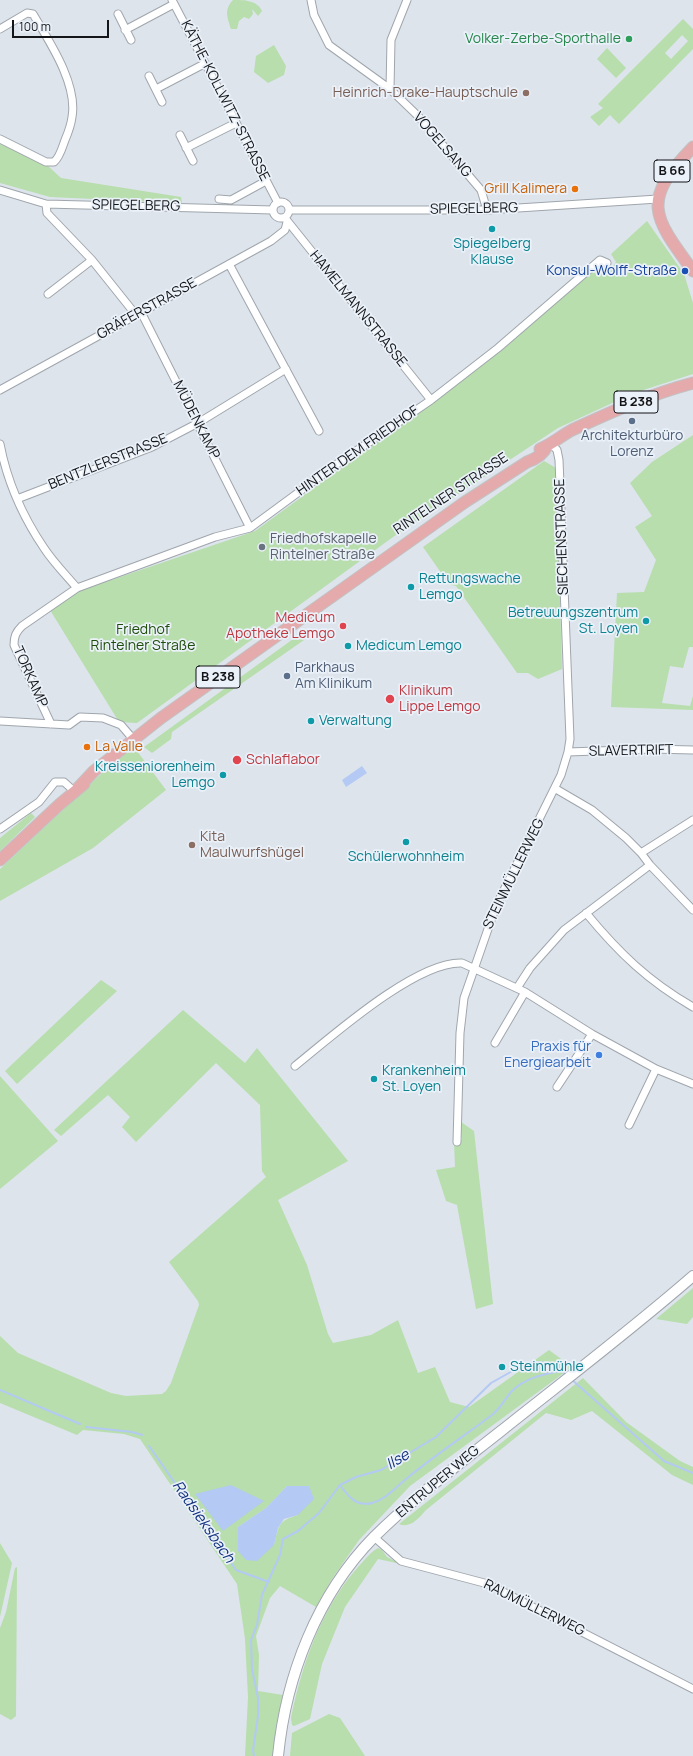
<!DOCTYPE html>
<meta charset="utf-8">
<style>
body{margin:0}
#map{position:relative;width:693px;height:1756px;overflow:hidden;background:#dde4ec;font-family:Manrope,sans-serif}
canvas{display:block}
.scale{position:absolute;left:12px;top:20px;width:97px;height:18px;box-sizing:border-box;border:2px solid #131518;border-top:0;padding-left:5px;font-size:12px;line-height:14px;white-space:nowrap;color:#131518;-webkit-text-stroke:3px #ebf1f9;paint-order:stroke}
</style>
<div id="map">
<canvas width="693" height="1756"></canvas>
<div class="scale">100 m</div>
</div>
<script>
const ctx = document.querySelector('canvas').getContext('2d');
ctx.lineJoin = 'round';
function paint(path, color) { ctx.fillStyle = color; ctx.fill(path, 'evenodd'); }
function trace(path, color, width, dash) { ctx.strokeStyle = color; ctx.lineWidth = width; ctx.lineCap = dash ? 'butt' : 'round'; ctx.setLineDash(dash || []); ctx.stroke(path); }
function drawText(font, color, halo, rows, align = 'center') {
  ctx.font = font + ' Manrope,sans-serif'; ctx.lineWidth = 3.5; ctx.setLineDash([]); ctx.textBaseline = 'middle'; ctx.strokeStyle = halo; ctx.fillStyle = color; for (const [text, x, y, turn = 0] of rows) {
    ctx.save(); ctx.translate(x, y); ctx.rotate((+turn || 0) * Math.PI / 180); ctx.textAlign = isNaN(turn) ? turn : align; if (halo) ctx.strokeText(text, 0, 0); ctx.fillText(text, 0, 0); ctx.restore();
  }
}
const green = new Path2D(`
 M 233,0 C 244,0 257,0 262,11 L 258,16 L 252,9 L 253,14 L 249,19 L 244,17 L 239,21 L 237,29 L 231,29 C 227,16 224,10 233,0 Z
 M 683,19 L 693,29 L 693,49 L 619,124 L 610,115 L 599,126 L 590,117 L 603,108 L 598,104 ZM 682,35 L 688,41 L 671,59 L 665,53 Z
 M 274,45 L 286,66 L 284,75 L 268,83 L 254,72 L 256,56 Z
 M 607,48 L 626,68 L 616,78 L 597,59 Z
 M 0,144 L 48,166 L 61,178 L 181,197 L 182,203 L 50,197 L 0,183 Z
 M 647,221 L 684,274 L 693,303 L 693,374 L 634,393 L 558,428 L 393,537 L 137,723 L 119,722 L 50,610 L 79,591 L 255,531 L 484,364 L 593,270 L 609,273 L 616,262 L 611,254 Z
 M 693,435 L 693,647 L 689,647 L 683,668 L 670,666 L 662,703 L 690,706 L 693,696 L 693,710 L 611,707 L 617,593 L 644,592 L 656,560 L 635,527 L 652,516 L 630,483 L 652,462 Z
 M 544,461 L 556,468 L 562,669 L 538,679 L 528,673 L 517,673 L 456,586 L 447,584 L 444,577 L 423,547 Z
 M 300,634 L 304,640 L 172,732 L 171,739 L 152,753 L 144,747 Z
 M 134,747 L 166,790 L 93,848 L 0,901 L 0,869 L 103,772 Z
 M 31,813 L 35,817 L 0,851 L 0,838 Z
 M 101,980 L 117,991 L 17,1084 L 5,1071 Z
 M 183,1010 L 245,1063 L 257,1048 L 348,1161 L 278,1200 L 307,1265 L 328,1334 L 333,1343 L 371,1335 L 398,1320 L 418,1373 L 435,1367 L 450,1402 L 469,1407 L 549,1350 L 572,1367 L 410,1486 L 359,1540 L 332,1579 L 316,1607 L 280,1586 L 270,1598 L 256,1636 L 259,1655 L 258,1691 L 283,1695 L 276,1727 L 274,1756 L 245,1756 L 248,1697 L 245,1639 L 237,1584 L 140,1439 L 124,1434 L 83,1430 L 77,1435 L 0,1403 L 0,1336 L 18,1353 L 111,1393 L 126,1396 L 162,1394 L 166,1391 L 171,1383 L 199,1305 L 198,1301 L 169,1262 L 266,1177 L 262,1171 L 260,1105 L 216,1063 L 136,1142 L 122,1127 L 130,1117 L 108,1095 L 61,1136 L 54,1130 ZM 287,1486 L 298,1515 C 278,1521 279,1525 274,1545 L 238,1527 L 266,1508 Z
 M 0,1076 L 58,1141 L 0,1189 Z
 M 461,1122 L 474,1131 L 493,1304 L 476,1309 L 457,1205 L 446,1201 L 436,1170 L 455,1167 L 454,1143 L 462,1140 Z
 M 693,1288 L 693,1317 L 687,1324 L 656,1319 Z
 M 583,1378 L 626,1422 L 680,1461 L 693,1467 L 693,1485 L 672,1475 L 592,1411 L 571,1420 L 546,1413 L 426,1510 C 419,1518 410,1529 399,1524 Z
 M 0,1543 L 12,1563 L 0,1617 Z
 M 378,1548 L 382,1550 L 387,1557 L 401,1564 L 378,1559 L 345,1607 L 322,1664 L 310,1719 L 294,1726 L 292,1725 L 291,1718 C 302,1664 321,1609 358,1567 C 365,1560 370,1552 378,1548 Z
 M 17,1567 L 16,1716 L 11,1720 L 0,1714 L 0,1628 L 6,1612 L 15,1568 Z
 M 329,1714 L 340,1718 L 365,1756 L 290,1756 L 292,1733 Z`);
const water = new Path2D(`
 M 362,766 L 367,773 L 346,787 L 342,780 Z
 M 231,1485 L 264,1501 L 223,1531 L 195,1494 Z
 M 287,1486 L 309,1486 L 314,1499 L 298,1515 L 284,1519 L 278,1528 L 274,1545 L 257,1561 L 246,1560 L 238,1551 L 238,1527 L 266,1508 Z`);
const stream = new Path2D(`
 M 571,1379 L 664,1461 L 693,1473
 M 0,1390 L 80,1424
 M 86,1427 L 132,1432 L 142,1435
 M 149,1446 L 236,1570 L 269,1582
 M 340,1485 C 348,1496 356,1507 372,1503 C 385,1500 396,1487 406,1479 C 434,1456 464,1436 492,1415 C 501,1408 504,1400 511,1392 C 524,1378 544,1374 561,1371
 M 254,1756 L 253,1750 L 258,1716 L 258,1698 L 252,1669 L 251,1640 L 257,1625 L 262,1595 L 280,1555 L 283,1539 L 298,1531 L 319,1513 L 340,1485 L 356,1477 L 381,1470 L 436,1437 L 491,1383 L 516,1369 L 535,1362 L 550,1363 L 567,1375`);
const street = new Path2D(`
 M 172,0 L 278,203
 M 311,0 L 314,15 L 329,45 L 390,89 L 418,116 L 481,190 L 487,210
 M 118,14 L 131,40
 M 0,29 L 27,13 L 33,14 C 49,41 78,84 72,117 C 71,125 68,133 65,140 C 62,148 60,157 54,162 L 46,162 L 0,139
 M 125,30 L 174,4
 M 149,76 L 162,102
 M 156,89 L 204,64
 M 390,89 L 391,40 L 407,0
 M 180,135 L 193,161
 M 186,148 L 236,123
 M 0,190 L 46,204 L 273,210
 M 219,199 L 231,200 L 266,181
 M273 210a8 8 0 1 1 16 0a8 8 0 1 1-16 0Z
 M 46,204 L 47,213 L 92,260 L 136,315
 M 290,210 L 487,210 L 658,199
 M 285,218 L 431,400
 M 229,264 L 319,431
 M 48,294 L 92,260
 M 141,312 L 250,528
 M 0,390 L 271,241 L 285,230 L 287,222
 M 0,444 C 7,481 23,517 44,548 C 53,562 66,575 77,588
 M 17,499 L 152,447 L 198,423 L 286,369
 M 0,721 L 69,725 L 80,717 L 103,718 L 121,725 L 133,739
 M 51,724 L 14,645 C 14,636 16,632 22,626 L 77,588 L 215,537 L 250,528 L 337,464 L 431,400 L 498,348 L 600,260 L 607,263
 M 568,752 L 652,749 L 693,750
 M 556,789 L 592,810 L 626,838 L 641,853 L 650,865 L 693,910
 M 0,829 L 39,802 L 55,782 L 64,782 L 74,791
 M 641,853 L 693,820
 M 586,913 C 619,953 648,981 693,1007
 M 517,988 L 530,968 L 564,930 L 650,865
 M 495,1043 L 525,992
 M 295,1066 C 331,1037 416,961 462,963 L 525,992 L 592,1034 L 656,1069 L 693,1084
 M 557,1087 L 592,1034
 M 629,1125 L 656,1069
 M 457,1142 L 460,1033 L 464,998 L 496,906 L 561,775 L 568,752 L 570,739 L 559,460 L 557,450 L 551,444
 M 374,1537 L 401,1561 L 488,1584 L 693,1689`);
const secondary = new Path2D(`
 M 278,1756 C 286,1676 317,1595 374,1537 C 413,1498 458,1465 501,1431 C 565,1380 631,1330 693,1276`);
const primary = new Path2D(`
 M 693,147 C 641,201 652,215 693,271
 M 540,449 C 552,444 561,436 572,430 C 611,412 651,394 693,383
 M 78,788 L 94,771 L 161,718 L 465,502 L 527,462 C 536,459 543,455 547,446
 M 0,860 L 60,804 L 84,784`);
const markers = [
 [629,39,4,"#2e9e5b"],
 [526,93,4,"#8d6e63"],
 [575,189,4,"#e8710a"],
 [492,229,4,"#0f9aa8"],
 [685,271,4,"#1a4fb4"],
 [632,421,4,"#5c6f8a"],
 [262,547,4,"#6b7280"],
 [411,587,4,"#0f9aa8"],
 [646,621,4,"#0f9aa8"],
 [343,626,4,"#e0444e"],
 [348,646,4,"#0f9aa8"],
 [287,676,4,"#5c6f8a"],
 [390,699,5,"#e0444e"],
 [311,721,4,"#0f9aa8"],
 [87,747,4,"#e8710a"],
 [237,760,5,"#e0444e"],
 [223,775,4,"#0f9aa8"],
 [406,842,4,"#0f9aa8"],
 [192,845,4,"#8d6e63"],
 [599,1055,4,"#3f7fe0"],
 [374,1079,4,"#0f9aa8"],
 [502,1367,4,"#0f9aa8"]
];
const shields = [
 [672,171,36],
 [636,402,44],
 [218,677,44]
];
const shieldNames = [
 ["B 66",672,171],
 ["B 238",636,402],
 ["B 238",218,677]
];
const leisureNames = [
 ["Volker-Zerbe-Sporthalle",621,39]
];
const educationNames = [
 ["Heinrich-Drake-Hauptschule",518,93],
 ["Kita",200,837,"left"],
 ["Maulwurfshügel",200,853,"left"]
];
const streetNames = [
 ["KÄTHE-KOLLWITZ-STRASSE",225,101,63],
 ["VOGELSANG",442,145,49],
 ["SPIEGELBERG",136,206,1],
 ["SPIEGELBERG",474,209,-1],
 ["GRÄFERSTRASSE",147,309,-29],
 ["HAMELMANNSTRASSE",358,309,51],
 ["MÜDENKAMP",196,420,63],
 ["HINTER DEM FRIEDHOF",358,451,-35],
 ["BENTZLERSTRASSE",108,462,-22],
 ["RINTELNER STRASSE",451,494,-34],
 ["SIECHENSTRASSE",562,537,-92],
 ["TORKAMP",30,677,66],
 ["SLAVERTRIFT",631,751,-1],
 ["STEINMÜLLERWEG",514,874,-64],
 ["ENTRUPER WEG",438,1482,-40],
 ["RAUMÜLLERWEG",534,1608,26]
];
const foodNames = [
 ["Grill Kalimera",567,189],
 ["La Valle",95,747,"left"]
];
const cultureNames = [
 ["Spiegelberg",492,244,"center"],
 ["Klause",492,260,"center"],
 ["Rettungswache",419,579],
 ["Lemgo",419,595],
 ["Betreuungszentrum",638,613,"right"],
 ["St. Loyen",638,629,"right"],
 ["Medicum Lemgo",356,646],
 ["Verwaltung",319,721],
 ["Kreisseniorenheim",215,767,"right"],
 ["Lemgo",215,783,"right"],
 ["Schülerwohnheim",406,857,"center"],
 ["Krankenheim",382,1071],
 ["St. Loyen",382,1087],
 ["Steinmühle",510,1367]
];
const transitNames = [
 ["Konsul-Wolff-Straße",677,271]
];
const serviceNames = [
 ["Architekturbüro",632,436],
 ["Lorenz",632,452],
 ["Parkhaus",295,668,"left"],
 ["Am Klinikum",295,684,"left"]
];
const worshipNames = [
 ["Friedhofskapelle",270,539],
 ["Rintelner Straße",270,555]
];
const healthNames = [
 ["Medicum",335,618,"right"],
 ["Apotheke Lemgo",335,634,"right"],
 ["Klinikum",399,691],
 ["Lippe Lemgo",399,707],
 ["Schlaflabor",246,760]
];
const parkNames = [
 ["Friedhof",143,630],
 ["Rintelner Straße",143,646]
];
const shopNames = [
 ["Praxis für",591,1047],
 ["Energiearbeit",591,1063]
];
const waterNames = [
 ["Ilse",398,1460,-31],
 ["Radsieksbach",203,1522,55]
];
paint(green, '#b7deac');
paint(water, '#b4c9f3');
trace(stream, '#b4c9f3', 2);
trace(street, '#a0a6ad', 9);
trace(secondary, '#a0a6ad', 12);
trace(primary, '#c2c2c3', 13);
trace(street, '#fff', 7);
trace(secondary, '#fff', 10);
trace(primary, '#e5aaac', 11);
for (const [x, y, r, color] of markers) { const dot = new Path2D(); dot.arc(x, y, r, 0, 2 * Math.PI); ctx.fillStyle = color; ctx.fill(dot); trace(dot, '#ebf1f9', 1.5); }
for (const [x, y, w] of shields) { const box = new Path2D(); box.roundRect(x - w / 2, y - 11, w, 22, 3); ctx.fillStyle = '#ebf1f9'; ctx.fill(box); trace(box, '#131518', 1); }
drawText('bold 13px', '#131518', null, shieldNames);
drawText('14px', '#27864d', '#ebf1f9', leisureNames, 'right');
drawText('14px', '#785e54', '#ebf1f9', educationNames, 'right');
drawText('14px', '#131518', '#ebf1f9', streetNames);
drawText('14px', '#c56008', '#ebf1f9', foodNames, 'right');
drawText('14px', '#0d838f', '#ebf1f9', cultureNames, 'left');
drawText('14px', '#164399', '#ebf1f9', transitNames, 'right');
drawText('14px', '#4e5e75', '#ebf1f9', serviceNames);
drawText('14px', '#5b616d', '#ebf1f9', worshipNames, 'left');
drawText('14px', '#be3a42', '#ebf1f9', healthNames, 'left');
drawText('14px', '#1e4d09', '#ebf1f9', parkNames);
drawText('14px', '#366cbe', '#ebf1f9', shopNames, 'right');
drawText('italic 15px', '#12317e', '#ebf1f9', waterNames);
</script>
